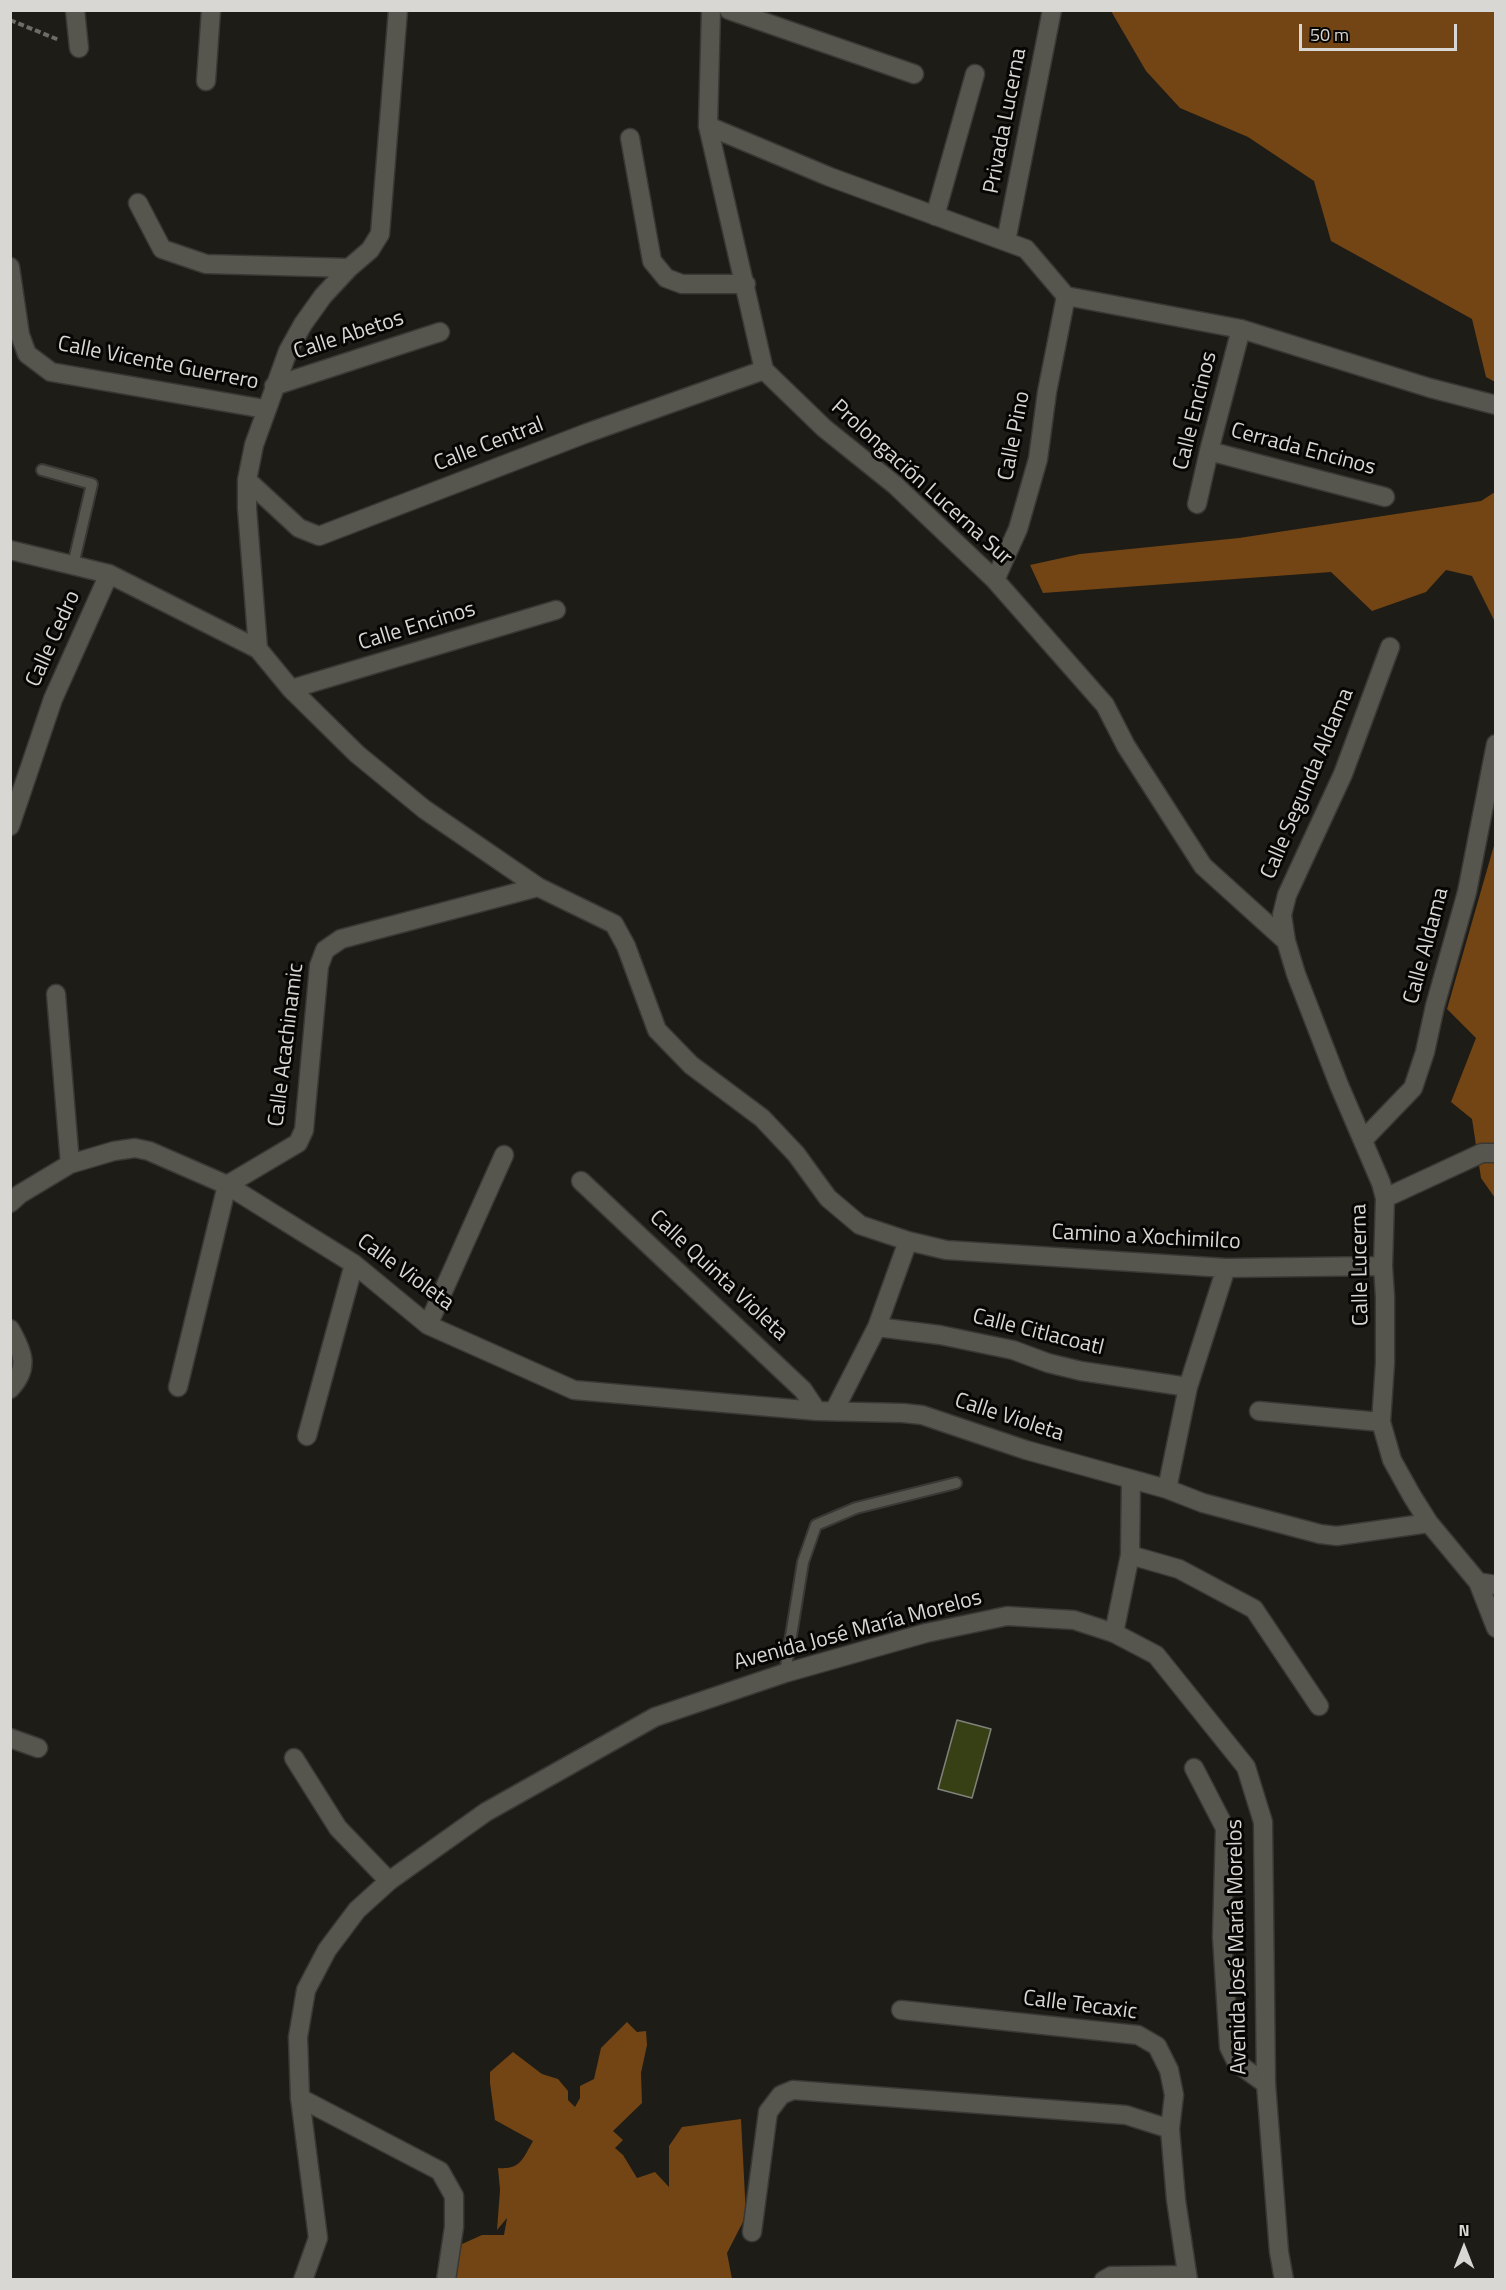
<!DOCTYPE html>
<meta charset="utf-8">
<style>
body{margin:0}
#map{position:relative;width:1506px;height:2290px;overflow:hidden;background:#1d1c16;font-family:"Titillium Web",sans-serif}
canvas{display:block}
.frame{position:absolute;inset:0;border:12px solid #d8d7d3;pointer-events:none}
.north{position:absolute;left:1434px;top:2218px;width:60px;height:60px;-webkit-text-stroke:4px #070605;paint-order:stroke;rotate:0deg;font-size:16px;font-weight:700;line-height:24px;text-align:center;color:#d8d7d3}
.north::after{content:'';display:block;margin:auto;width:21px;height:27px;background:#d8d7d3;clip-path:polygon(50% 0,100% 100%,50% 72%,0 100%)}
.scale{position:absolute;left:1299px;top:24px;width:158px;height:27px;box-sizing:border-box;border:3px solid #d8d7d3;border-top:0;padding-left:8px;font-size:18px;line-height:21px;white-space:nowrap;color:#d8d7d3;-webkit-text-stroke:4px #070605;paint-order:stroke}
</style>
<div id="map">
<canvas width="1506" height="2290"></canvas>
<div class="frame"></div>
<div class="north">N</div>
<div class="scale">50 m</div>
</div>
<script>
const ctx = document.querySelector('canvas').getContext('2d');
ctx.lineJoin = 'round';
function paint(path, color) { ctx.fillStyle = color; ctx.fill(path, 'evenodd'); }
function trace(path, color, width, dash) { ctx.strokeStyle = color; ctx.lineWidth = width; ctx.lineCap = dash ? 'butt' : 'round'; ctx.setLineDash(dash || []); ctx.stroke(path); }
function drawText(font, color, halo, rows, align = 'center') {
  ctx.font = font + ' "Titillium Web",sans-serif'; ctx.lineWidth = 6; ctx.setLineDash([]); ctx.textBaseline = 'middle'; ctx.strokeStyle = halo; ctx.fillStyle = color; for (const [text, x, y, turn = 0] of rows) {
    ctx.save(); ctx.translate(x, y); ctx.rotate((+turn || 0) * Math.PI / 180); ctx.textAlign = isNaN(turn) ? turn : align; if (halo) ctx.strokeText(text, 0, 0); ctx.fillText(text, 0, 0); ctx.restore();
  }
}
const forest = new Path2D(`
 M 1111,11 L 1495,11 L 1495,382 L 1486,377 L 1472,319 L 1331,241 L 1314,181 L 1248,137 L 1180,108 L 1146,71 Z
 M 1495,492 L 1495,622 L 1472,576 L 1446,570 L 1426,592 L 1372,611 L 1331,572 L 1043,593 L 1030,565 L 1080,554 L 1239,538 L 1481,501 Z
 M 1495,842 L 1495,1198 L 1481,1178 L 1472,1119 L 1451,1102 L 1476,1038 L 1447,1009 Z
 M 627,2022 L 637,2032 L 646,2031 L 647,2045 L 641,2073 L 642,2103 L 613,2131 L 623,2140 L 615,2148 L 623,2155 L 637,2178 L 655,2172 L 669,2187 L 669,2146 L 682,2127 L 741,2119 L 746,2216 L 727,2253 L 732,2279 L 454,2280 L 457,2259 L 462,2244 L 482,2235 L 504,2235 L 507,2218 L 497,2230 L 500,2190 L 498,2168 C 521,2170 523,2158 533,2141 L 495,2120 L 490,2083 L 490,2072 L 513,2052 L 542,2074 L 558,2079 L 568,2091 L 568,2100 L 575,2107 L 580,2098 L 580,2086 L 594,2079 L 601,2048 Z`);
const building = new Path2D(`
 M 957,1720 L 991,1729 L 972,1798 L 938,1789 Z`);
const path = new Path2D(`
 M 10,20 L 59,40`);
const lane = new Path2D(`
 M 42,470 L 92,484 L 73,565
 M 785,1673 L 803,1562 L 816,1525 L 856,1508 L 956,1483`);
const street = new Path2D(`
 M 75,10 L 79,48
 M 711,10 L 708,126 L 764,370 L 824,428 L 895,485 L 995,580 L 1105,705 L 1126,746 L 1203,866 L 1286,941
 M 729,10 L 914,74
 M 206,81 L 211,10
 M 708,126 L 830,177 L 1026,249 L 1066,296 L 1241,329 L 1430,388 L 1496,405
 M 630,138 L 652,261 L 666,278 L 682,284 L 746,284
 M 138,203 L 162,249 L 206,264 L 349,268
 M 935,216 L 975,74
 M 1006,241 L 1052,10
 M 10,267 L 20,335 L 27,354 L 51,372 L 265,409
 M 274,386 L 440,332
 M 1209,451 L 1385,497
 M 247,480 L 299,528 L 319,536 L 587,433 L 764,370
 M 1197,504 L 1209,451 L 1241,329
 M 10,550 L 109,574 L 258,649 L 291,689 L 357,754 L 424,809 L 538,887 L 614,924 L 626,946 L 657,1030 L 691,1065 L 762,1118 L 796,1154 L 828,1198 L 860,1225 L 908,1241 L 946,1250 L 1226,1268 L 1383,1266
 M 995,580 L 1018,529 L 1038,459 L 1047,392 L 1066,296
 M 1390,647 L 1343,774 L 1287,895 L 1282,915 L 1286,941 L 1296,974 L 1339,1085 L 1381,1183 L 1385,1198 L 1383,1266 L 1385,1297 L 1385,1363 L 1381,1422 L 1392,1460 L 1412,1496 L 1429,1523 L 1478,1582 L 1496,1628
 M 258,649 L 247,508 L 247,480 L 254,445 L 288,351 L 303,324 L 323,296 L 349,268 L 370,250 L 380,234 L 398,10
 M 291,689 L 556,610
 M 10,826 L 53,699 L 109,574
 M 56,994 L 70,1164
 M 1363,1140 L 1413,1088 L 1425,1052 L 1435,1006 L 1467,892 L 1496,744
 M 581,1181 L 803,1390 L 817,1411
 M 1385,1198 L 1482,1153 L 1496,1153
 M 10,1203 L 20,1194 L 70,1164 L 114,1151 L 135,1148 L 149,1151 L 227,1185 L 354,1264 L 428,1325 L 574,1390 L 817,1411 L 903,1413 L 922,1415 L 1026,1450 L 1167,1489 L 1203,1503 L 1320,1534 L 1337,1536 L 1429,1523
 M 428,1325 L 504,1155
 M 877,1327 L 940,1335 L 1013,1350 L 1048,1363 L 1081,1371 L 1188,1387
 M 10,1329 C 23,1352 30,1368 10,1389
 M 178,1387 L 227,1185 L 298,1143 L 304,1130 L 319,966 L 325,950 L 341,939 L 538,887
 M 834,1411 L 877,1327 L 908,1241
 M 1259,1411 L 1381,1422
 M 307,1436 L 354,1264
 M 1167,1489 L 1188,1387 L 1226,1268
 M 1130,1555 L 1179,1569 L 1254,1609 L 1319,1706
 M 1478,1582 L 1496,1585
 M 1114,1633 L 1130,1555 L 1131,1480
 M 10,1738 L 38,1748
 M 294,1758 L 338,1828 L 389,1881
 M 1194,1768 L 1225,1828 L 1222,1937 L 1229,2047 L 1237,2063 L 1266,2084
 M 901,2010 L 1138,2035 L 1157,2046 L 1169,2070 L 1174,2095 L 1170,2129 L 1176,2200 L 1188,2280
 M 300,2098 L 440,2171 L 454,2196 L 454,2227 L 446,2280
 M 752,2232 L 768,2112 L 781,2095 L 793,2090 L 1126,2115 L 1170,2129
 M 1104,2280 L 1111,2276 L 1187,2275`);
const secondary = new Path2D(`
 M 303,2280 L 318,2238 L 300,2098 L 298,2037 L 306,1990 L 327,1950 L 357,1910 L 389,1881 L 486,1812 L 655,1717 L 785,1673 L 926,1633 L 1007,1616 L 1074,1620 L 1114,1633 L 1156,1655 L 1246,1767 L 1263,1822 L 1266,2084 L 1279,2252 L 1284,2280`);
const streetNames = [
 ["Privada Lucerna",1006,121,-79],
 ["Calle Abetos",349,336,-18],
 ["Calle Vicente Guerrero",158,364,11],
 ["Calle Encinos",1196,411,-76],
 ["Calle Pino",1015,436,-79],
 ["Calle Central",489,445,-21],
 ["Cerrada Encinos",1303,450,15],
 ["Prolongación Lucerna Sur",921,483,42],
 ["Calle Encinos",417,627,-17],
 ["Calle Cedro",54,639,-66],
 ["Calle Segunda Aldama",1308,784,-67],
 ["Calle Aldama",1427,946,-75],
 ["Calle Acachinamic",287,1045,-83],
 ["Camino a Xochimilco",1146,1238,3],
 ["Calle Lucerna",1361,1265,-91],
 ["Calle Violeta",405,1273,36],
 ["Calle Quinta Violeta",718,1276,43],
 ["Calle Citlacoatl",1038,1333,14],
 ["Calle Violeta",1009,1418,18],
 ["Avenida José María Morelos",858,1631,-15],
 ["Avenida José María Morelos",1238,1947,-91],
 ["Calle Tecaxic",1080,2006,7]
];
paint(forest, '#734414');
paint(building, '#374014');
trace(building, '#80827b', 1.5);
trace(lane, '#393835', 14);
trace(street, '#393835', 21);
trace(secondary, '#393835', 21);
trace(path, '#6d6c67', 4, [6, 3]);
trace(lane, '#56554e', 10);
trace(street, '#56554e', 18);
trace(secondary, '#56554e', 18);
drawText('22px', '#d8d7d3', '#070605', streetNames);
</script>
